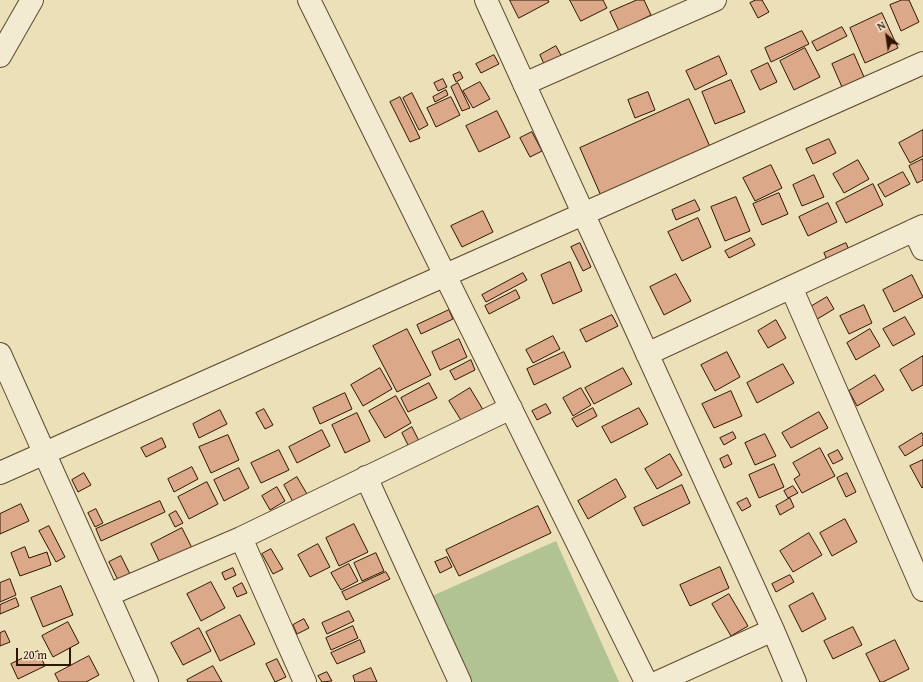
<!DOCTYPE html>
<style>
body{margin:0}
#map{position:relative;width:923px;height:682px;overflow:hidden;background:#ebe0b8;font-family:"Gentium Book Plus",serif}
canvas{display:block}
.north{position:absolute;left:867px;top:16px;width:40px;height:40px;-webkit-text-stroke:3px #f2ebd1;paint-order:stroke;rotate:331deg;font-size:11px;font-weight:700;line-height:16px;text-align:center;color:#301500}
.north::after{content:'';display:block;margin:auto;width:14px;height:18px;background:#301500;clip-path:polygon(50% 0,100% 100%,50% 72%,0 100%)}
.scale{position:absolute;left:16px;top:648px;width:55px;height:18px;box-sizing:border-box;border:2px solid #301500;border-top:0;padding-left:5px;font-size:12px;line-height:14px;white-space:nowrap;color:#301500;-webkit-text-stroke:3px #f2ebd1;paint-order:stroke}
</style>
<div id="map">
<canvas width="923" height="682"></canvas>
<div class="north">N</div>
<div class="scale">20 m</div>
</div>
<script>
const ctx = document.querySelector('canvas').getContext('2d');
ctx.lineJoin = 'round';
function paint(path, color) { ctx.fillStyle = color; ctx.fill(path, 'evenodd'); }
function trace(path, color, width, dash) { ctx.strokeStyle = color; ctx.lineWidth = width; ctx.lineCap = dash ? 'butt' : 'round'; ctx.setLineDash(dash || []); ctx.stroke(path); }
const green = new Path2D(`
 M 556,541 L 619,682 L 470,682 L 432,596 Z`);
const building = new Path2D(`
 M 510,0 L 548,0 L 549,2 L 519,18 Z
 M 570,0 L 603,0 L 607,8 L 581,21 Z
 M 637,0 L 644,0 L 651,15 L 619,31 L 610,12 Z
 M 756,0 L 762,0 L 769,12 L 758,18 L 750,3 Z
 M 902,0 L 909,0 L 919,22 L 901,31 L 890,5 Z
 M 882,13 L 898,48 L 865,63 L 850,28 Z
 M 842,27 L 847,36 L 817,51 L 812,42 Z
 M 802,31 L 809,44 L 771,62 L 765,48 Z
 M 556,46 L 562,57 L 545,66 L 540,55 Z
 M 805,48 L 820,77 L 794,90 L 780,61 Z
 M 854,54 L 864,77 L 842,87 L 832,64 Z
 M 494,55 L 499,64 L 481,73 L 476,64 Z
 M 719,56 L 727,74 L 695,90 L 686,71 Z
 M 768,63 L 777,82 L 760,90 L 751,71 Z
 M 460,72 L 463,78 L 456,82 L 453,75 Z
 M 443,79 L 447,87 L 438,91 L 434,83 Z
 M 731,80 L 745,112 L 715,124 L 702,92 Z
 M 480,82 L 490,99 L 473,108 L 463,91 Z
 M 458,83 L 470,108 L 462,111 L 451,87 Z
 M 446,90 L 448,95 L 435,102 L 433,97 Z
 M 648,92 L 655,110 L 635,118 L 628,100 Z
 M 412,93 L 428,125 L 419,130 L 403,98 Z
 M 400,97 L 420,138 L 410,142 L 390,102 Z
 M 451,97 L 460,115 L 436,127 L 427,108 Z
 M 689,99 L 711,149 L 602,198 L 580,148 Z
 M 497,111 L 510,137 L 479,152 L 466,126 Z
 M 923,130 L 923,156 L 910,163 L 899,143 Z
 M 532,132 L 542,151 L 530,157 L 520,138 Z
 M 829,139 L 836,153 L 813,164 L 806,149 Z
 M 923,159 L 923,180 L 917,183 L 909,166 Z
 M 858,160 L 869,179 L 844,193 L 833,174 Z
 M 771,165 L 782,188 L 755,201 L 743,178 Z
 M 903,172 L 910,184 L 885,197 L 878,185 Z
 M 814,175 L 824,197 L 802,206 L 793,185 Z
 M 873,184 L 883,205 L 846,223 L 836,203 Z
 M 779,193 L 788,214 L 762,225 L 753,204 Z
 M 736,197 L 750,231 L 725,241 L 711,207 Z
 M 695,200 L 700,210 L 676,220 L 672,210 Z
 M 828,203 L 837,222 L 808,236 L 799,217 Z
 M 483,211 L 493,232 L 462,247 L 451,226 Z
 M 698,218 L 711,247 L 682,261 L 668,232 Z
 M 751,238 L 755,245 L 729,258 L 725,251 Z
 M 580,243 L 591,267 L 583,271 L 571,247 Z
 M 846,243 L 850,252 L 828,262 L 824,253 Z
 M 570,262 L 582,291 L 553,304 L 541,275 Z
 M 523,273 L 527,280 L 486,302 L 482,295 Z
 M 676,274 L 691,301 L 664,315 L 650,287 Z
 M 912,275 L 923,297 L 894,312 L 883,290 Z
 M 516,290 L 520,298 L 489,314 L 485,306 Z
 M 827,297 L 834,309 L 814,321 L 807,309 Z
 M 864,305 L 872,323 L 849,334 L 840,316 Z
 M 449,310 L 453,319 L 421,334 L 417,325 Z
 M 612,315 L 618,326 L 586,342 L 580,330 Z
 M 905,317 L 915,334 L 893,346 L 883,329 Z
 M 776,320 L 786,338 L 768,348 L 758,331 Z
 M 407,329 L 431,375 L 397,392 L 373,346 Z
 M 870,329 L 880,346 L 856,360 L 847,343 Z
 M 553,336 L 560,349 L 533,363 L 526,350 Z
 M 459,339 L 467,357 L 440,370 L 432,352 Z
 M 564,352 L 571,367 L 534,385 L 527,369 Z
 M 727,352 L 740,377 L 715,391 L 701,365 Z
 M 923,356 L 923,385 L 912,391 L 900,370 Z
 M 471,360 L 475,370 L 455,380 L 450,371 Z
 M 783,364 L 794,383 L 757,403 L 747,383 Z
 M 380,368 L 392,389 L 363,406 L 351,385 Z
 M 623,368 L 632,384 L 594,404 L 585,388 Z
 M 875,375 L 884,390 L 857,406 L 849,391 Z
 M 429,383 L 437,398 L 408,412 L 401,398 Z
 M 470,388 L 485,413 L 464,425 L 449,401 Z
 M 581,388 L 591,405 L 573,416 L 563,398 Z
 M 731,391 L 742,416 L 714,428 L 702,404 Z
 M 345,393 L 352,409 L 320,424 L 313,408 Z
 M 396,396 L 411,423 L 385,438 L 369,411 Z
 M 546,404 L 551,413 L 537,420 L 532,411 Z
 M 593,408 L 597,416 L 577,427 L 572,419 Z
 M 639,408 L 648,424 L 611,443 L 602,427 Z
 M 264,409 L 273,425 L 265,429 L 256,413 Z
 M 220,410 L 227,424 L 199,438 L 193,424 Z
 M 819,412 L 828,428 L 791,448 L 782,433 Z
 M 357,413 L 370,441 L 345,453 L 332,425 Z
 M 412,427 L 421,445 L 411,451 L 402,433 Z
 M 322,430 L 330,446 L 297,463 L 289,447 Z
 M 733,432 L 736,438 L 724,445 L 720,438 Z
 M 922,433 L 923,435 L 923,445 L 905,456 L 899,447 Z
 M 765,434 L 776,456 L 755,465 L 745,443 Z
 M 228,435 L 239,460 L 211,473 L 199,447 Z
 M 162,438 L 166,447 L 146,457 L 141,448 Z
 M 820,448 L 835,476 L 802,493 L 794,479 L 800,475 L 793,463 Z
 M 279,450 L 289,470 L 261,483 L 251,463 Z
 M 838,450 L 843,459 L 833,464 L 828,455 Z
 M 670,454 L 682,475 L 657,489 L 645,469 Z
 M 728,455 L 732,464 L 724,468 L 720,459 Z
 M 923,460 L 923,487 L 922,488 L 910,466 Z
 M 774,464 L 784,487 L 759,498 L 749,475 Z
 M 192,467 L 198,479 L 174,492 L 168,479 Z
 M 239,468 L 249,488 L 224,501 L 214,480 Z
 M 84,473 L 91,485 L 78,492 L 72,480 Z
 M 847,473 L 856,492 L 846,497 L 837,478 Z
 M 297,477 L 307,494 L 293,502 L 284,485 Z
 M 616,479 L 626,497 L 588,519 L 578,501 Z
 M 207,482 L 218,504 L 189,519 L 178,497 Z
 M 682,485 L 690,503 L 643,526 L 634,508 Z
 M 793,486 L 798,493 L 788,498 L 784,491 Z
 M 277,487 L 285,501 L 270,510 L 262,496 Z
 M 747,498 L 751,506 L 742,511 L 737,503 Z
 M 790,498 L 794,507 L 780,515 L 776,506 Z
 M 160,501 L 165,512 L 101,541 L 96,529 Z
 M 21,504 L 29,521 L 0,534 L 0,514 Z
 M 538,506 L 551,533 L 459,576 L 446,550 Z
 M 96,509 L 103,523 L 95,527 L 88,513 Z
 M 176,511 L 183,523 L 175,527 L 169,515 Z
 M 845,519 L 857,542 L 832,556 L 820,533 Z
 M 354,524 L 368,552 L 339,566 L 326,538 Z
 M 49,526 L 65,557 L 56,562 L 39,531 Z
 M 182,528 L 192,548 L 160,563 L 151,544 Z
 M 809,533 L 822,555 L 793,572 L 780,551 Z
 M 318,544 L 330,567 L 310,577 L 298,555 Z
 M 25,547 L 29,558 L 47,552 L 51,565 L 20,576 L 11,553 Z
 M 271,549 L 283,569 L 273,574 L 262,554 Z
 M 376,553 L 384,571 L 362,581 L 354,563 Z
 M 121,556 L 132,578 L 120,584 L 109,562 Z
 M 447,557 L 452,567 L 440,573 L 435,562 Z
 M 349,564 L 358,581 L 341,590 L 331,573 Z
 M 720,567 L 729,588 L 690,606 L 680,585 Z
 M 233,568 L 236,575 L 225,580 L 222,573 Z
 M 386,572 L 390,579 L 346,600 L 342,592 Z
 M 790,575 L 794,582 L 776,592 L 772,584 Z
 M 10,579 L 16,595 L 0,602 L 0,583 Z
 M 211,582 L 225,608 L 201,621 L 187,594 Z
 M 242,583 L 247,593 L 237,597 L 233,588 Z
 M 61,586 L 73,615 L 43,627 L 31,598 Z
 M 813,593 L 826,619 L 802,632 L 789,606 Z
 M 729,594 L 748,626 L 731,636 L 712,604 Z
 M 16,598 L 19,606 L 0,614 L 0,605 Z
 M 349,611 L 354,621 L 327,634 L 322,623 Z
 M 240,615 L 255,644 L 220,661 L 206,632 Z
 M 304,619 L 309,628 L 297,634 L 293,625 Z
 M 68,622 L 79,643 L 53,657 L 42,636 Z
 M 353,626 L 358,638 L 331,650 L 326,638 Z
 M 853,627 L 862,645 L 833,659 L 824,641 Z
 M 199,628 L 211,651 L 183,665 L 171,643 Z
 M 5,631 L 10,642 L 0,646 L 0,633 Z
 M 360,640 L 365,652 L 337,664 L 331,653 Z
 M 895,640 L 909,669 L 883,682 L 880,682 L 866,654 Z
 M 38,651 L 45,666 L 18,679 L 11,664 Z
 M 89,656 L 99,675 L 86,682 L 59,682 L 55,674 Z
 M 277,659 L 286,677 L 275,682 L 266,664 Z
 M 213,666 L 222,682 L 188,682 L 187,680 Z
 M 371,668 L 377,682 L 355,682 L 353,676 Z
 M 327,672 L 332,681 L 322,682 L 318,676 Z`);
const minor = new Path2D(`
 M 309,0 L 646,682
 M 486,0 L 773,630 L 795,682
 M 524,84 L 715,0
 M 914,230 L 923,249
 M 791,287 L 923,590
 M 0,354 L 147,682
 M 647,354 L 923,226
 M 0,473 L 923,63
 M 366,477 L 460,682
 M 241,538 L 305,682
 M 108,595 L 241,538 L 511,408
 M 658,682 L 773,630`);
const tertiary = new Path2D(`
 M 0,56 L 32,0`);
paint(green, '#b1c393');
paint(building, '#dba989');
trace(building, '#301500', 1);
trace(minor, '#5f482e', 24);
trace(tertiary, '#5f482e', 24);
trace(minor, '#f2ebd1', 22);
trace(tertiary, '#f2ebd1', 22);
</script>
